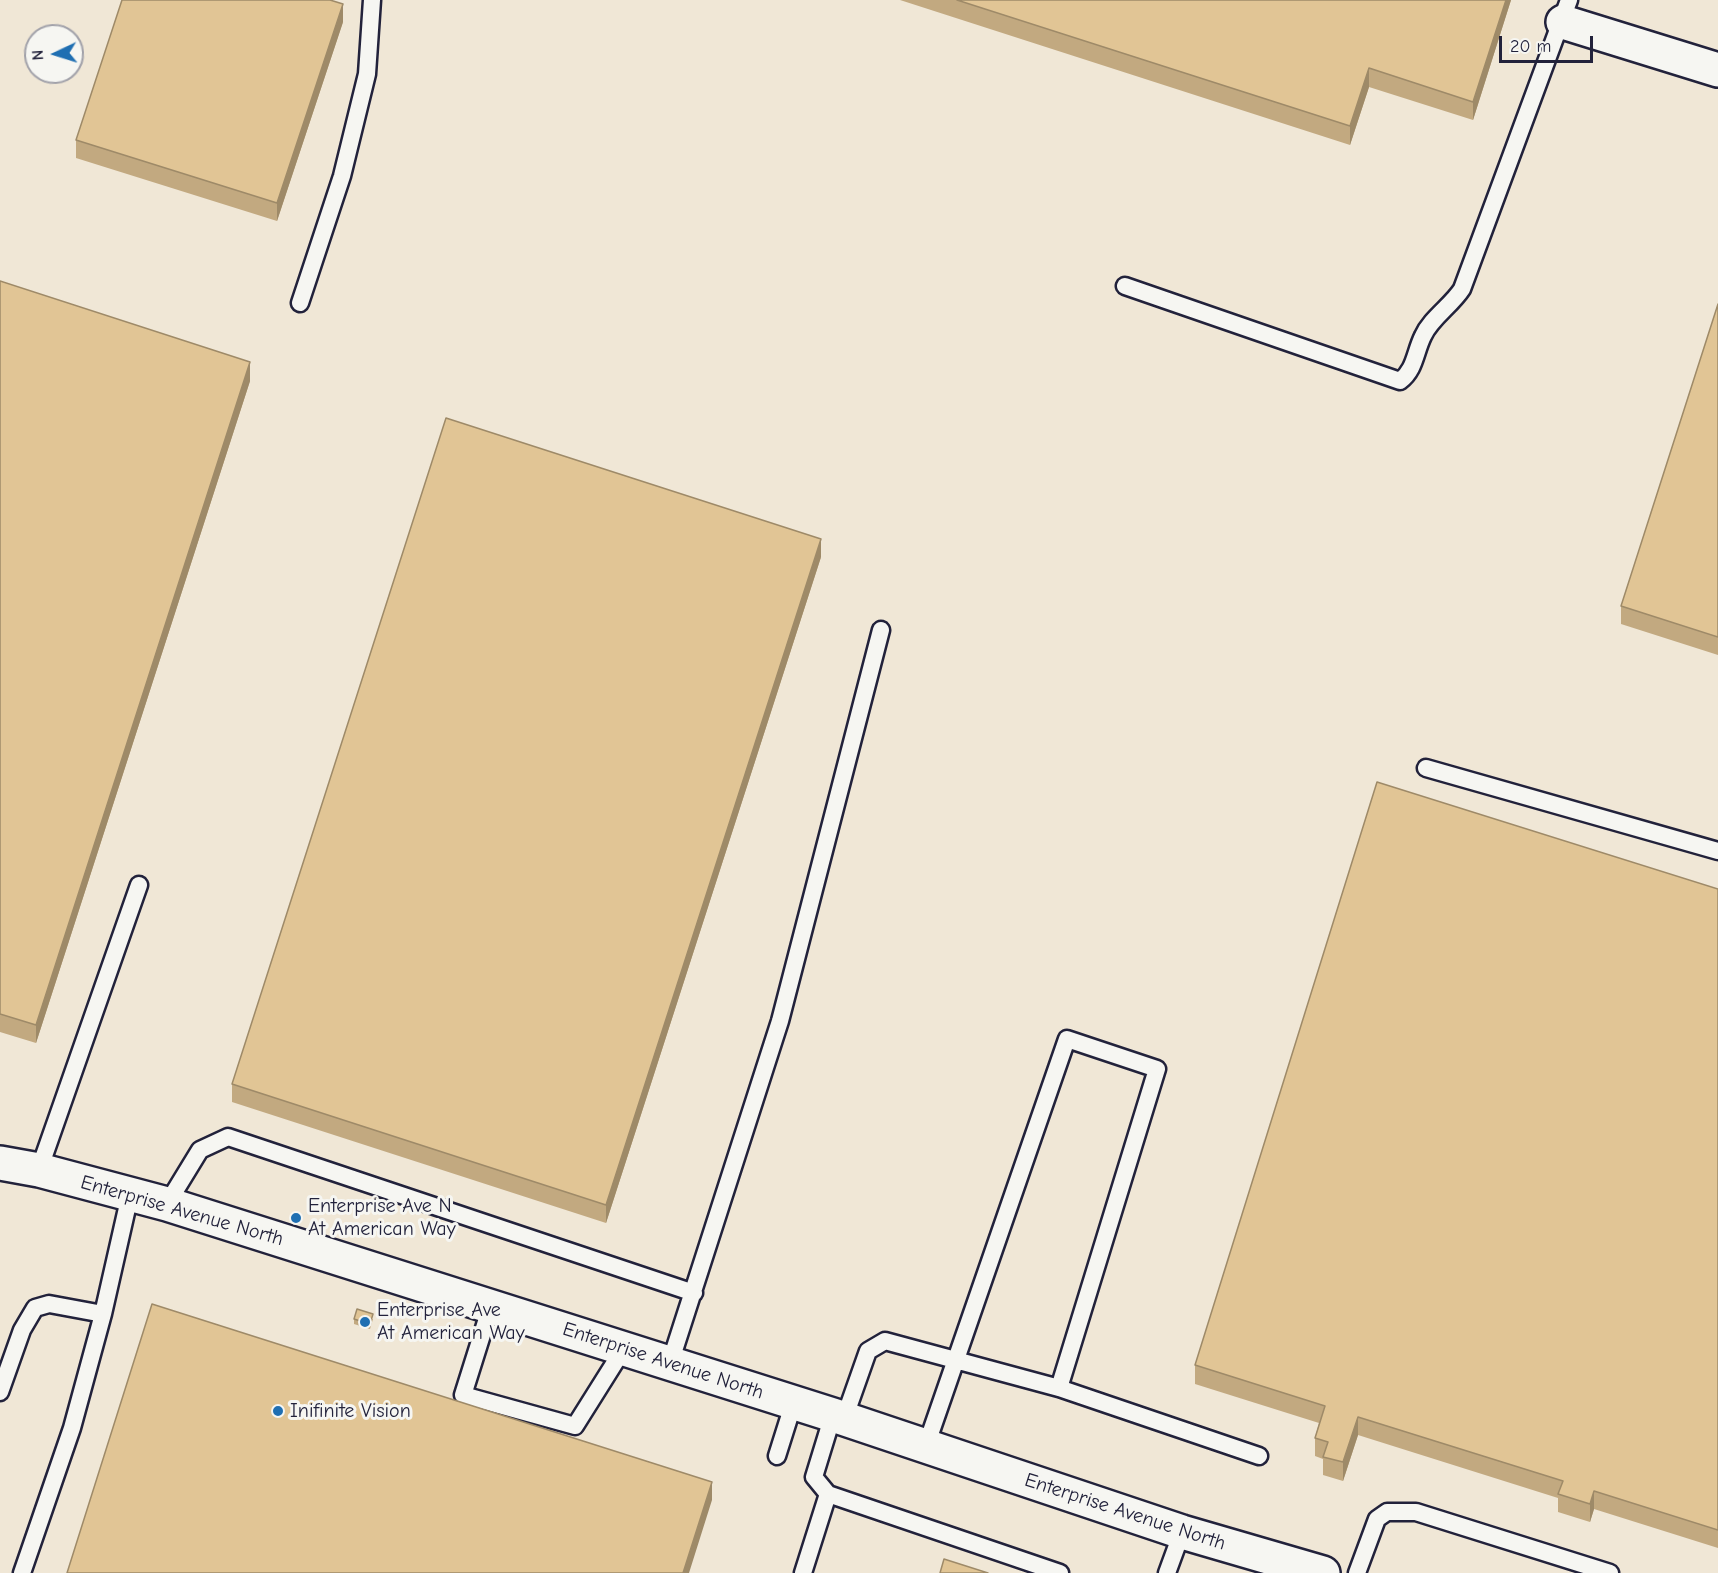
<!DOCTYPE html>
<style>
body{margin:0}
#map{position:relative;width:1718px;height:1573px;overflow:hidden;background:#f6f6f2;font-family:"Comic Neue",sans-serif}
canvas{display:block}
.north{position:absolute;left:24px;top:24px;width:60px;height:60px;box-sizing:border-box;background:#f6f6f2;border:2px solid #a1a1a9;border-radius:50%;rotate:266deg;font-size:16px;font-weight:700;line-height:24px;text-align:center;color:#22223b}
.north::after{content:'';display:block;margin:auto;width:21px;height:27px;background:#1f6fb2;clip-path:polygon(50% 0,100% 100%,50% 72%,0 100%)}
.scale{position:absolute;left:1499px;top:36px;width:94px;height:27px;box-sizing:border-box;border:3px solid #22223b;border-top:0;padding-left:8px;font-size:18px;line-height:21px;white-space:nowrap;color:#22223b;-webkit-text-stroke:4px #f6f6f2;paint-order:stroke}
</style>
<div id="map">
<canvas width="1718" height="1573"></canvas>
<div class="north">N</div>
<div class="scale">20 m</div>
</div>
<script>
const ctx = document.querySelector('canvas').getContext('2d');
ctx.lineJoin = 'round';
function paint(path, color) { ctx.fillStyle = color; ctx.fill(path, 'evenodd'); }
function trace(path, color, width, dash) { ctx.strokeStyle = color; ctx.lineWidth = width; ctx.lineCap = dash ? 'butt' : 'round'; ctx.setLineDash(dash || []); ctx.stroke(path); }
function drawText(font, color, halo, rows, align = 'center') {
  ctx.font = font + ' "Comic Neue",sans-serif'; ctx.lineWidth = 6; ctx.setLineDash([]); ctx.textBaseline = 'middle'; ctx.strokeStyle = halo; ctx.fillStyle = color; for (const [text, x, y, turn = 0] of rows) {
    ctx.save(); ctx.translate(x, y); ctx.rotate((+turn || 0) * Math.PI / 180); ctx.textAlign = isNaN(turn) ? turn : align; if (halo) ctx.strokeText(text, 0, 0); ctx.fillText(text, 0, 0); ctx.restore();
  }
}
const built = new Path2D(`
 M 0,0 L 1718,0 L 1718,1573 L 0,1573 ZM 36,36 L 72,36 L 72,72 L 36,72 Z`);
const service = new Path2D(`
 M 1125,286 L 1400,381 C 1415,370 1415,352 1423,336 C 1431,318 1451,306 1462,289 L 1569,0
 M 300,303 L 342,176 L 367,74 L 372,0
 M 1426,768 L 1718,851
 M 39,1170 L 139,885
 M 167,1204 L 200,1150 L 228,1137 L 694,1293
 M 491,1306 L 463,1395 L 575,1426 L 624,1348
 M 103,1314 L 130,1195
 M 670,1363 L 780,1021 L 881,630
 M 0,1392 L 22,1330 L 35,1308 L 49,1304 L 103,1314 L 72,1428 L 22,1573
 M 833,1415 L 814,1477 L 828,1494 L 1060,1573
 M 844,1419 L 868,1351 L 885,1341 L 1059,1388 L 1259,1456
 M 926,1446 L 1067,1039 L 1157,1069 L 1059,1388
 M 777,1456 L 794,1402
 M 803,1573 L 828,1494
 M 1167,1573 L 1182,1532
 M 1357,1573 L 1377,1519 L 1387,1512 L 1416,1512 L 1610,1573`);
const minor = new Path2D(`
 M 1563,22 L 1718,70
 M 0,1163 L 39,1170 L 167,1204 L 833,1415 L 1182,1532 L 1323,1573`);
const wall = new Path2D(`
 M 900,0 L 1511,0 L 1473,120 L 1369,87 L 1350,145 Z
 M 343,22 L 277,221 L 76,158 L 76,140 Z
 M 0,281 L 250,381 L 36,1043 L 0,1032 Z
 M 1718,304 L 1718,655 L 1621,624 L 1621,606 Z
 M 821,557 L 606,1223 L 232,1102 L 232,1084 Z
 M 1718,889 L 1718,1548 L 1594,1509 L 1590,1522 L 1558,1512 L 1558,1498 L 1358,1435 L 1343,1481 L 1323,1475 L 1323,1459 L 1315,1456 L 1315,1438 L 1319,1423 L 1195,1384 L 1195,1365 Z
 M 354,1319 L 373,1319 L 370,1329 L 354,1324 Z`);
const shadedWall = new Path2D(`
 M 1506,0 L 1511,0 L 1473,120 L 1473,102 Z
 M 343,4 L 343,22 L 277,221 L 277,203 Z
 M 1369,68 L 1369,87 L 1350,145 L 1350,126 Z
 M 250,362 L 250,381 L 36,1043 L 36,1025 Z
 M 821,539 L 821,557 L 606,1223 L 606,1205 Z
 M 1358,1417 L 1358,1435 L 1343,1481 L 1343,1462 Z
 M 712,1482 L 712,1500 L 689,1573 L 683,1573 Z
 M 1594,1491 L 1594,1509 L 1590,1522 L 1590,1504 Z`);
const building = new Path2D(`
 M 122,0 L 330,0 L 343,4 L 277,203 L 76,140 Z
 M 957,0 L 1506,0 L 1473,102 L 1369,68 L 1350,126 Z
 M 0,281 L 250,362 L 36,1025 L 0,1014 Z
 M 1718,304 L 1718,637 L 1621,606 Z
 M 446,418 L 821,539 L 606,1205 L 232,1084 Z
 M 1377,782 L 1718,889 L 1718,1530 L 1594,1491 L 1590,1504 L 1558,1494 L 1563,1481 L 1358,1417 L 1343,1462 L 1323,1457 L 1328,1442 L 1315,1438 L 1325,1406 L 1195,1365 Z
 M 152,1304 L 712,1482 L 683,1573 L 67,1573 Z
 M 357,1309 L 373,1314 L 370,1324 L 354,1319 Z
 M 944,1559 L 988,1573 L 940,1573 Z`);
const markers = [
 [296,1218,6,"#1f6fb2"],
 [365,1322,6,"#1f6fb2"],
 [278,1411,6,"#1f6fb2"]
];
const poiNames = [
 ["Enterprise Ave N",308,1206],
 ["At American Way",308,1229],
 ["Enterprise Ave",377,1310],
 ["At American Way",377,1333],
 ["Inifinite Vision",290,1411]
];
const streetNames = [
 ["Enterprise Avenue North",182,1211,16],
 ["Enterprise Avenue North",663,1361,18],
 ["Enterprise Avenue North",1125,1512,18]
];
paint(built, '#f0e7d6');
trace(service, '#22223b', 21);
trace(minor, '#22223b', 38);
trace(service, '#f6f6f2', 16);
trace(minor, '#f6f6f2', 33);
paint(wall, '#c2a980');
paint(shadedWall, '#9e8a68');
paint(building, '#e1c595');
trace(building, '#9e8a68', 1.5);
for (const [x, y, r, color] of markers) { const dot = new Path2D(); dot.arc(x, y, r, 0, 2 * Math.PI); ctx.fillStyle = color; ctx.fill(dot); trace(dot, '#f6f6f2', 2); }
drawText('20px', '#22223b', '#f6f6f2', poiNames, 'left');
drawText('20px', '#22223b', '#f6f6f2', streetNames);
</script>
